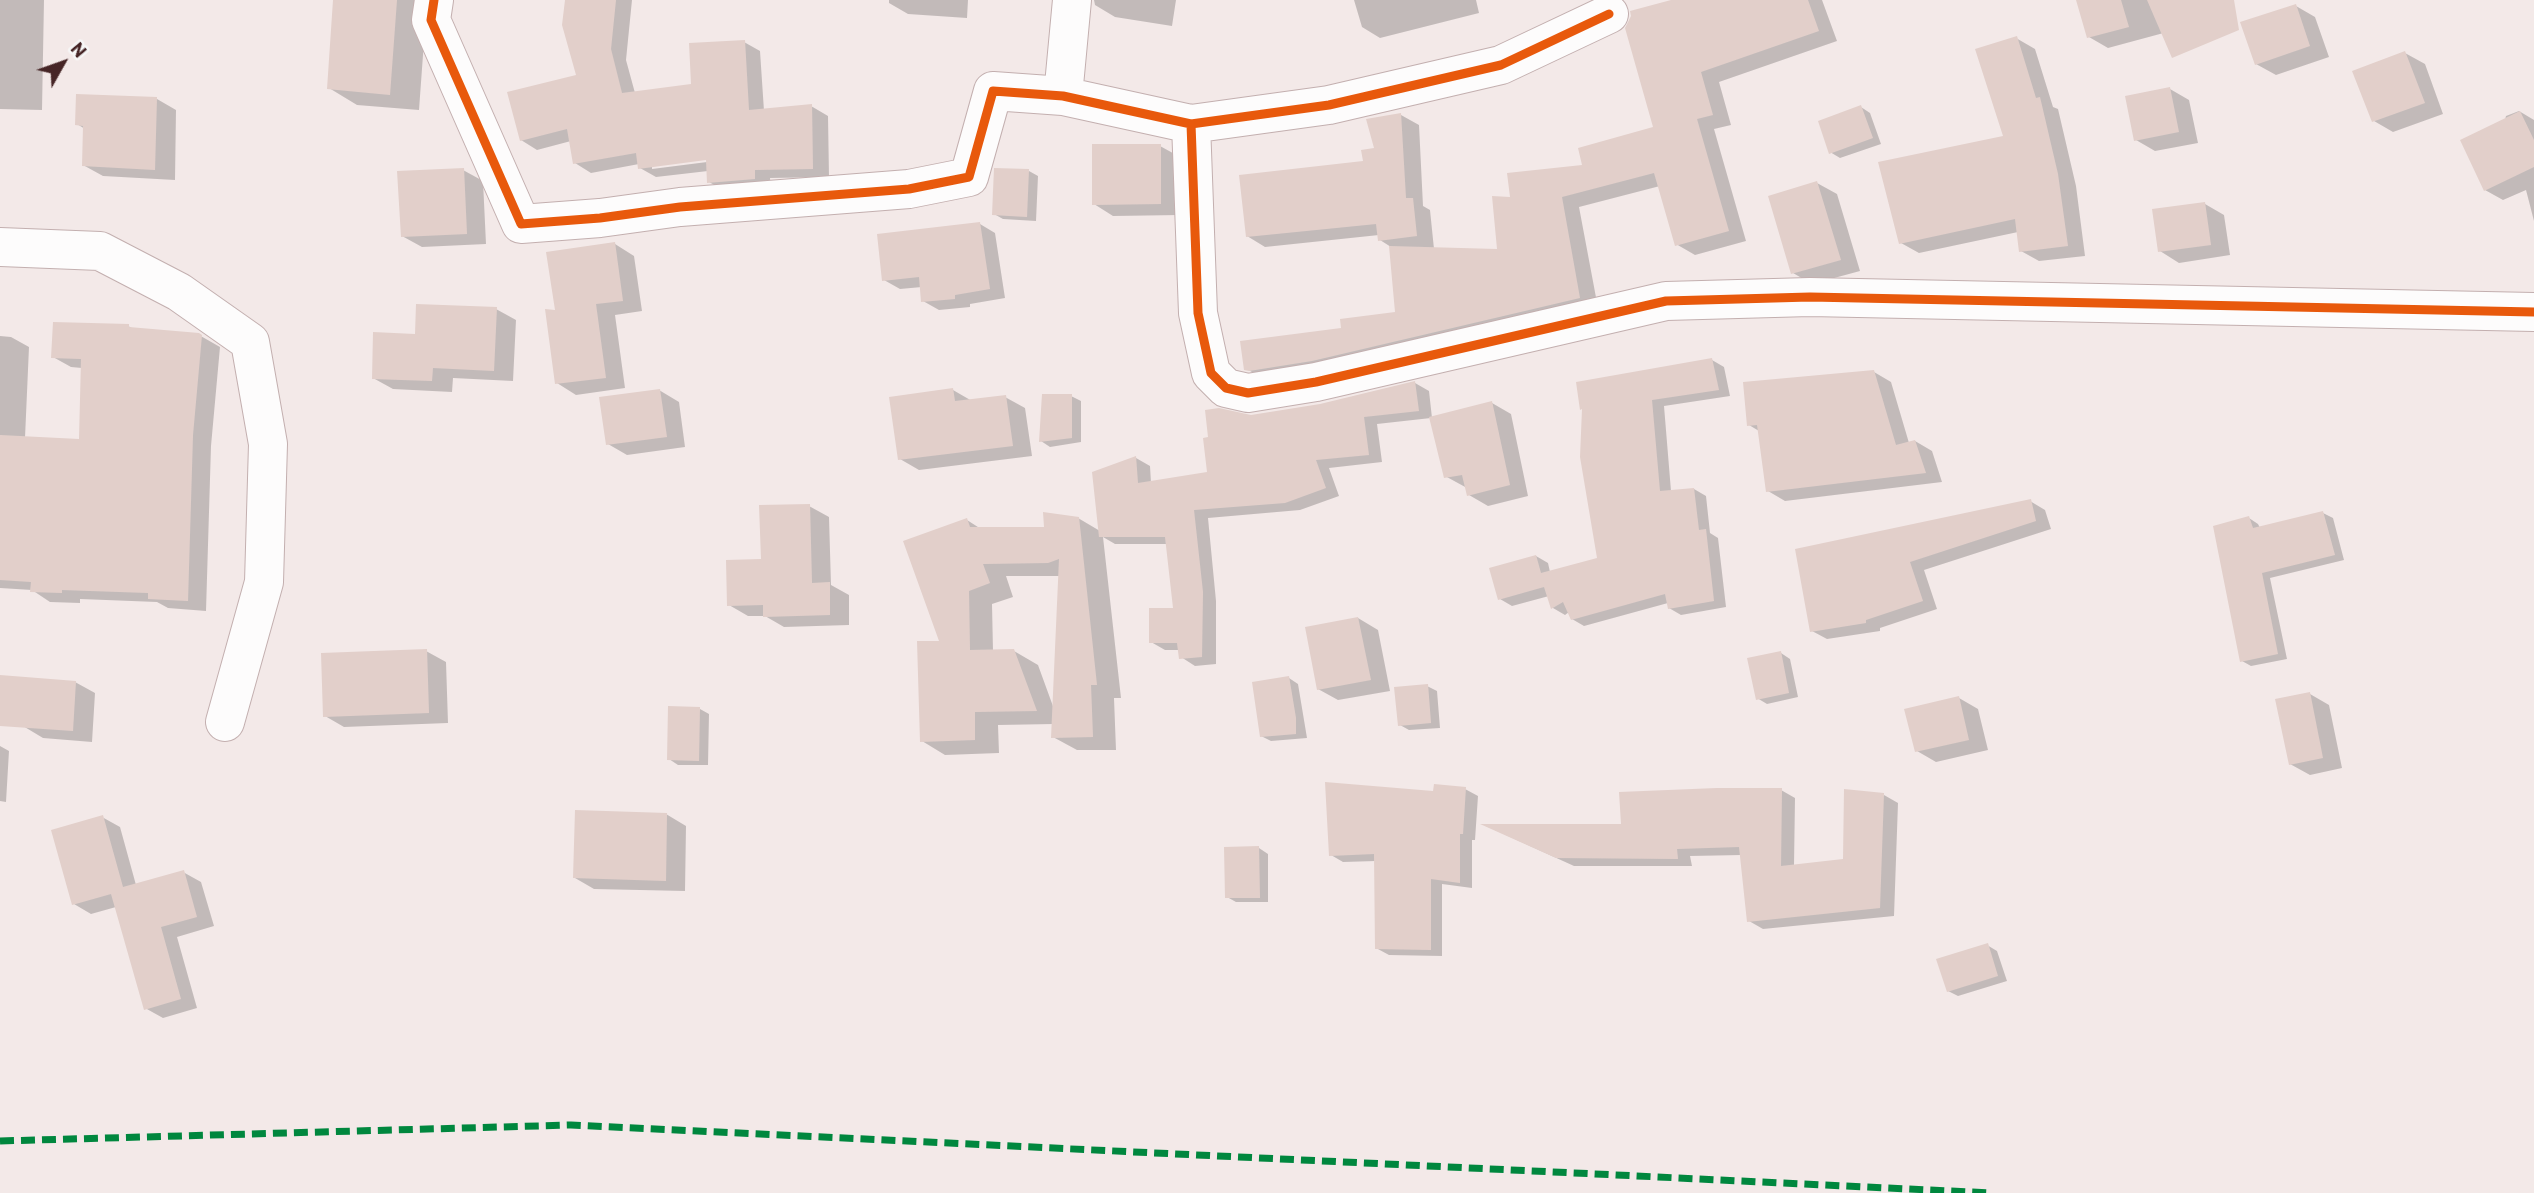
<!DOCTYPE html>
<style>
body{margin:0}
#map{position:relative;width:2534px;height:1193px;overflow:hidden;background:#f3e9e8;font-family:Barlow,sans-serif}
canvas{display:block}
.north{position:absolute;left:28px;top:28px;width:70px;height:70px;-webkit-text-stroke:5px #f7f7f7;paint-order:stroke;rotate:50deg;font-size:19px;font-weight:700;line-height:28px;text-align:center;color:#462526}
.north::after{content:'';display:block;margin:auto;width:24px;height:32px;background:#462526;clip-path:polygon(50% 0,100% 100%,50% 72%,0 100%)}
</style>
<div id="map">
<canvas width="2534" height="1193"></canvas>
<div class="north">N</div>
</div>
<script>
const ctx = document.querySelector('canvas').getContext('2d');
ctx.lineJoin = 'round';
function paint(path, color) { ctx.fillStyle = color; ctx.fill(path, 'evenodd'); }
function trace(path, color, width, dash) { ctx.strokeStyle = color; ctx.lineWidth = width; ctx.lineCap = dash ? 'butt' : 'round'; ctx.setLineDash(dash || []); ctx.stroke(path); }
const shadow = new Path2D(`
 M 0,0 L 44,0 L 42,110 L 0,109 Z
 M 335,0 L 427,0 L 419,110 L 357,105 L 329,88 Z
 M 567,0 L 632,0 L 626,60 L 635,93 L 693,85 L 744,42 L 760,51 L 764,111 L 811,106 L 828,116 L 829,177 L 770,178 L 771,188 L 725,191 L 709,182 L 708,171 L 656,177 L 640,168 L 639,164 L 591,173 L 575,163 L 571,141 L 537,150 L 521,140 L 578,76 ZM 715,158 L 715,161 L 652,169 L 652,165 Z
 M 889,0 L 968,0 L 967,18 L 908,14 L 889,3 Z
 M 1094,0 L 1176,0 L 1172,26 L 1115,17 L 1095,5 Z
 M 1354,0 L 1476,0 L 1479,13 L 1380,38 L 1362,27 Z
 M 1678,0 L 1822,0 L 1837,41 L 1719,82 L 1731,125 L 1714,129 L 1746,241 L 1695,255 L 1676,244 L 1660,186 L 1579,207 L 1598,308 L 1264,379 L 1245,368 L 1343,330 L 1397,313 L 1391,247 L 1380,240 L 1379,235 L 1265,247 L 1247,236 L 1366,163 L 1376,149 L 1368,120 L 1401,115 L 1419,125 L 1423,206 L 1430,210 L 1434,249 L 1499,251 L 1512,199 L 1585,167 L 1655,129 Z
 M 2078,0 L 2234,0 L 2171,31 L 2108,48 L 2089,37 Z
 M 2296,6 L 2315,17 L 2329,57 L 2276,75 L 2256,64 Z
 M 2016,38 L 2035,49 L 2053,107 L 2058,109 L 2076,186 L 2085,256 L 2039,261 L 2021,251 L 2018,232 L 1919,253 L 1901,243 L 2005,137 Z
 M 2405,53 L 2425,64 L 2443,114 L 2393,132 L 2374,121 Z
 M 2170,89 L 2189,100 L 2198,143 L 2155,151 L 2136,140 Z
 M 78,96 L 157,99 L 176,110 L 175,180 L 103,176 L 83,165 L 85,129 L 77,124 Z
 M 1861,107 L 1870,113 L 1881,144 L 1840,158 L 1830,152 Z
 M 2519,111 L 2534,120 L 2534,221 L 2526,190 L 2503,200 L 2485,190 L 2506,116 Z
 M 1160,146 L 1180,157 L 1180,215 L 1113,216 L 1094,204 Z
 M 463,170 L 483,181 L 486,244 L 422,247 L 402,236 Z
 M 1029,171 L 1038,176 L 1036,221 L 1003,219 L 994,214 Z
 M 1817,183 L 1837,194 L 1860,271 L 1812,284 L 1793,273 Z
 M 2205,204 L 2224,215 L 2230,255 L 2179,263 L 2160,251 Z
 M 980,224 L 995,233 L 1005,298 L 970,304 L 970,307 L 939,310 L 923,301 L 922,287 L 900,289 L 884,280 Z
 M 615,244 L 634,256 L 642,311 L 615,315 L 625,388 L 576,395 L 557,383 L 557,312 Z
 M 496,309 L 516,320 L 513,381 L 453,378 L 452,392 L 393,389 L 373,378 L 416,336 Z
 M 128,326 L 134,329 L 199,335 L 220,347 L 211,446 L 206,611 L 168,608 L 157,602 L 80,599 L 80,603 L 50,602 L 32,590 L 0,588 L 0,336 L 11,337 L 29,347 L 25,438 L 80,441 L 82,368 L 71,367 L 53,357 Z
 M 1712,360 L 1724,367 L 1730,396 L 1664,406 L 1671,491 L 1694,489 L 1706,496 L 1710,533 L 1718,538 L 1726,607 L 1681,615 L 1669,608 L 1668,603 L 1584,626 L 1572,619 L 1569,612 L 1565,615 L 1553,608 L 1549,596 L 1512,606 L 1500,599 L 1536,556 L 1548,563 L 1550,572 L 1599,559 L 1584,410 Z
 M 1874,372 L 1891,382 L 1909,443 L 1915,441 L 1932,451 L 1942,482 L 1785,501 L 1768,491 L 1759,431 L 1749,425 Z
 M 1415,383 L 1429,391 L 1432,418 L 1492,403 L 1511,414 L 1528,496 L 1488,506 L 1469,495 L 1467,488 L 1445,476 L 1431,418 L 1377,424 L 1382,462 L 1329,468 L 1339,496 L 1300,510 L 1208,518 L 1216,601 L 1216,664 L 1195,666 L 1181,657 L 1180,650 L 1165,650 L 1151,642 L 1175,610 L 1167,544 L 1115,544 L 1103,537 L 1121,698 L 1114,698 L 1116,750 L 1077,750 L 1053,737 L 1054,724 L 998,725 L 999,753 L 945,755 L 922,741 L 967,520 L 981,529 L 1046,528 L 1078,518 L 1100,531 L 1136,458 L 1150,466 L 1151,483 L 1209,474 L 1251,416 L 1320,405 ZM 1006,576 L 1060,576 L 1054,709 L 1038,665 L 1014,651 L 993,651 L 992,604 L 1013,597 Z
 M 659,390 L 679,402 L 685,447 L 627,455 L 608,444 Z
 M 953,390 L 972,401 L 1005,397 L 1025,408 L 1032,456 L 919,470 L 900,459 Z
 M 1071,396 L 1081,401 L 1081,442 L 1050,447 L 1041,441 Z
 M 2030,501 L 2045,510 L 2051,529 L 1924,570 L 1937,609 L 1880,628 L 1880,631 L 1827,639 L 1812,631 L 1797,550 Z
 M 809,506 L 829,517 L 831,585 L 849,595 L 849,625 L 784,627 L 765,616 L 748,616 L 729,605 Z
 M 2323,513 L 2333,518 L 2344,560 L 2270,578 L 2287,659 L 2251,666 L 2242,661 L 2249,518 L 2258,524 L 2260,528 Z
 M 1358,618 L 1378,630 L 1390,691 L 1338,700 L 1318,689 Z
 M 426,651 L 446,662 L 448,723 L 344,727 L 325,716 Z
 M 1781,653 L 1790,659 L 1798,697 L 1767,704 L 1757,698 Z
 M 1289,678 L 1298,684 L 1307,738 L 1271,741 L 1261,736 Z
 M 75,682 L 95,693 L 92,742 L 43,738 L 23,726 Z
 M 1427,686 L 1437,691 L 1440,728 L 1409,730 L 1400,725 Z
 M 2310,694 L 2329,705 L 2342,768 L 2310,775 L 2290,764 Z
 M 1959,698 L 1978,709 L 1988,750 L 1936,762 L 1917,751 Z
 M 700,709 L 709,714 L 708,765 L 678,765 L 669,759 Z
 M 0,746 L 9,751 L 6,802 L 0,801 Z
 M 1465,789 L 1478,796 L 1475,840 L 1472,840 L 1472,888 L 1442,884 L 1442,956 L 1389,955 L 1376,948 L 1376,861 L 1343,862 L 1331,855 Z
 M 1781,790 L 1795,798 L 1794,866 L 1845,860 L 1884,795 L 1898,803 L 1894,916 L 1763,929 L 1749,921 L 1742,855 L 1690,856 L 1692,866 L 1574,866 L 1486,826 L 1623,826 Z
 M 666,814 L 686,826 L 685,891 L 594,889 L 575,878 Z
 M 102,817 L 120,827 L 136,885 L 183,872 L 201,882 L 214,926 L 177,937 L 197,1008 L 163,1018 L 145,1008 L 116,907 L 91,914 L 74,904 Z
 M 1259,848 L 1268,854 L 1268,902 L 1236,902 L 1227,897 Z
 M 1987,945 L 1997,951 L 2007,981 L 1958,996 L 1948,991 Z`);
const building = new Path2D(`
 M 333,0 L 397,0 L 390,95 L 327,89 Z
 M 565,0 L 616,0 L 611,49 L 622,93 L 691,84 L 689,43 L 745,40 L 749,110 L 812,104 L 813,169 L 755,170 L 755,179 L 707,183 L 706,160 L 638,169 L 636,153 L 573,164 L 567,129 L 520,141 L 507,92 L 576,75 L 562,25 Z
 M 1671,0 L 1808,0 L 1819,31 L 1701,72 L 1713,115 L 1697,119 L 1729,231 L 1675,246 L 1654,173 L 1562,197 L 1580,298 L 1312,361 L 1249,371 L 1244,370 L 1240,341 L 1341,328 L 1340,319 L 1395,312 L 1389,246 L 1497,249 L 1492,196 L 1510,197 L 1507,173 L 1582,165 L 1578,148 L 1653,127 L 1625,28 L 1631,16 L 1630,11 Z
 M 2076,0 L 2121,0 L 2129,27 L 2087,38 Z
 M 2147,0 L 2234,0 L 2239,30 L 2172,58 Z
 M 2296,4 L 2310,46 L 2255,65 L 2240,22 Z
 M 2017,36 L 2036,98 L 2040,97 L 2058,174 L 2068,246 L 2019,252 L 2015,219 L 1899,244 L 1878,162 L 2003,136 L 1975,49 Z
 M 2405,51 L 2425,103 L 2372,122 L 2352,71 Z
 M 2170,87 L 2179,132 L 2134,141 L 2125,96 Z
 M 76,94 L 157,97 L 155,170 L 82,166 L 83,126 L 75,125 Z
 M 1861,105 L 1873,138 L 1829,154 L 1818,121 Z
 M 2520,111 L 2534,140 L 2534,167 L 2484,191 L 2460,140 Z
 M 1401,113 L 1406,198 L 1413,198 L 1417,236 L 1378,241 L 1376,224 L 1246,237 L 1239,175 L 1363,161 L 1361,150 L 1374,148 L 1366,119 Z
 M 1092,144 L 1161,144 L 1161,204 L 1092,205 Z
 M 464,168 L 467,234 L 401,237 L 397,171 Z
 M 994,168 L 1029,169 L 1027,217 L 992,215 Z
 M 1817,181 L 1841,260 L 1791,274 L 1768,196 Z
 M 2205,202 L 2211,245 L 2158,252 L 2152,209 Z
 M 980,222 L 990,289 L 955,295 L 955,299 L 921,302 L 919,277 L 882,281 L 877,234 Z
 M 615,242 L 623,301 L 596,304 L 606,378 L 555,384 L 545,309 L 555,310 L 546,252 Z
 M 416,304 L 497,307 L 494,371 L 433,368 L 432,381 L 372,379 L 373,332 L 415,334 Z
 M 53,322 L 129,324 L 129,327 L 199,333 L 202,335 L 193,435 L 188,601 L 148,599 L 148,593 L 62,590 L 62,593 L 30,592 L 31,582 L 0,580 L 0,435 L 79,439 L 81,359 L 51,358 Z
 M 1712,358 L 1719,390 L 1652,400 L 1660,491 L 1694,488 L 1699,530 L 1706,529 L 1714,601 L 1668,609 L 1665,594 L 1571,620 L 1563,602 L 1551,609 L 1544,587 L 1498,600 L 1489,568 L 1536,555 L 1541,573 L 1597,558 L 1580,457 L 1582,409 L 1580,410 L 1576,382 Z
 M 1874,370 L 1896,445 L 1915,440 L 1926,473 L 1766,492 L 1757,425 L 1747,426 L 1743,382 Z
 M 1415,381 L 1419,411 L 1364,417 L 1369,455 L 1316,460 L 1326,488 L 1285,503 L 1194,510 L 1203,592 L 1202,657 L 1179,659 L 1177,643 L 1149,643 L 1149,608 L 1173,608 L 1165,537 L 1099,537 L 1092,472 L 1136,456 L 1138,483 L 1207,472 L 1203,438 L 1208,437 L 1205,410 L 1219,408 L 1251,415 L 1320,404 Z
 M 953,388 L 955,401 L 1006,395 L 1013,446 L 898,460 L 889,397 Z
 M 660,389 L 667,437 L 606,445 L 599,397 Z
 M 1042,394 L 1072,394 L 1072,438 L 1039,442 Z
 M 1492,401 L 1510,485 L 1467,496 L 1462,475 L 1444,478 L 1429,417 Z
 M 2031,499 L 2036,521 L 1910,562 L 1923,601 L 1866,620 L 1866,623 L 1810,632 L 1795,549 Z
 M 810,504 L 812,583 L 830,582 L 830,615 L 763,617 L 763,605 L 727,606 L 726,560 L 761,559 L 759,505 Z
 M 2323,511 L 2335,555 L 2262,573 L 2278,654 L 2240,662 L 2213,526 L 2249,516 L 2253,528 Z
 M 1043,512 L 1079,517 L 1097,685 L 1091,685 L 1093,737 L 1051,738 L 1059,559 L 1048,563 L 983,564 L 990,583 L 969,591 L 970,650 L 1014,649 L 1037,711 L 975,712 L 975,740 L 920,742 L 917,641 L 939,641 L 903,541 L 967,518 L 970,527 L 1044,527 Z
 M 1358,617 L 1371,680 L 1317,690 L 1305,627 Z
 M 427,649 L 429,713 L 323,717 L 321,653 Z
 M 1781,651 L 1789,693 L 1756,700 L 1747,658 Z
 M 0,675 L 76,681 L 73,731 L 0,726 Z
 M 1289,676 L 1296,718 L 1296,734 L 1260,737 L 1252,682 Z
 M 1428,684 L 1431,723 L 1398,726 L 1394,687 Z
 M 2310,692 L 2323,758 L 2289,765 L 2275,699 Z
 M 1959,696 L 1969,740 L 1915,752 L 1904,709 Z
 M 668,706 L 700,707 L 699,761 L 667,760 Z
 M 1325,782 L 1433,791 L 1434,784 L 1466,787 L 1463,834 L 1460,834 L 1460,883 L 1431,879 L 1431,950 L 1375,949 L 1374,854 L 1329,856 Z
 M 1717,788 L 1782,788 L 1781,866 L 1843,859 L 1844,789 L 1884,793 L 1880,908 L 1747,922 L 1739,847 L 1677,849 L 1678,859 L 1556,858 L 1480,824 L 1621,824 L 1619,792 Z
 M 575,810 L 667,813 L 666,881 L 573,878 Z
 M 103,815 L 123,887 L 184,870 L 197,917 L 161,927 L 181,999 L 144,1010 L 111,894 L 72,905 L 51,830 Z
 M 1259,846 L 1260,898 L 1225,898 L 1224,847 Z
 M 1988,943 L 1998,976 L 1947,992 L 1936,959 Z`);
const minor = new Path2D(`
 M 434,0 L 431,20 L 521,224 L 600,218 L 680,207 L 909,189 L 969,177 L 993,91 L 1063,96 L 1191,124 L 1329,105 L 1501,65 L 1609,14
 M 1063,96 L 1072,0
 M 1191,124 L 1198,313 L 1211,373 L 1226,388 L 1248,393 L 1316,382 L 1666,301 L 1810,297 L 2534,312
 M 0,247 L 100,251 L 179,292 L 250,342 L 268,444 L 264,582 L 225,722`);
const quiet = new Path2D(`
 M 0,1141 L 571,1125 L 1993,1193`);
const cycleway = new Path2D(`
 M 434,0 L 431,20 L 521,224 L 600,218 L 680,207 L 909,189 L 969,177 L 993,91 L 1063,96 L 1191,124 L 1329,105 L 1501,65 L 1609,14
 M 1191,124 L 1198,313 L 1211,373 L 1226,388 L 1248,393 L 1316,382 L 1666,301 L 1810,297 L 2534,312`);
paint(shadow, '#0003');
paint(building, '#e2cfca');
trace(minor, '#c3afaf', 40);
trace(minor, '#fdfcfc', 38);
trace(quiet, '#00873e', 7, [14, 7]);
trace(cycleway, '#e8590c', 9);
</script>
